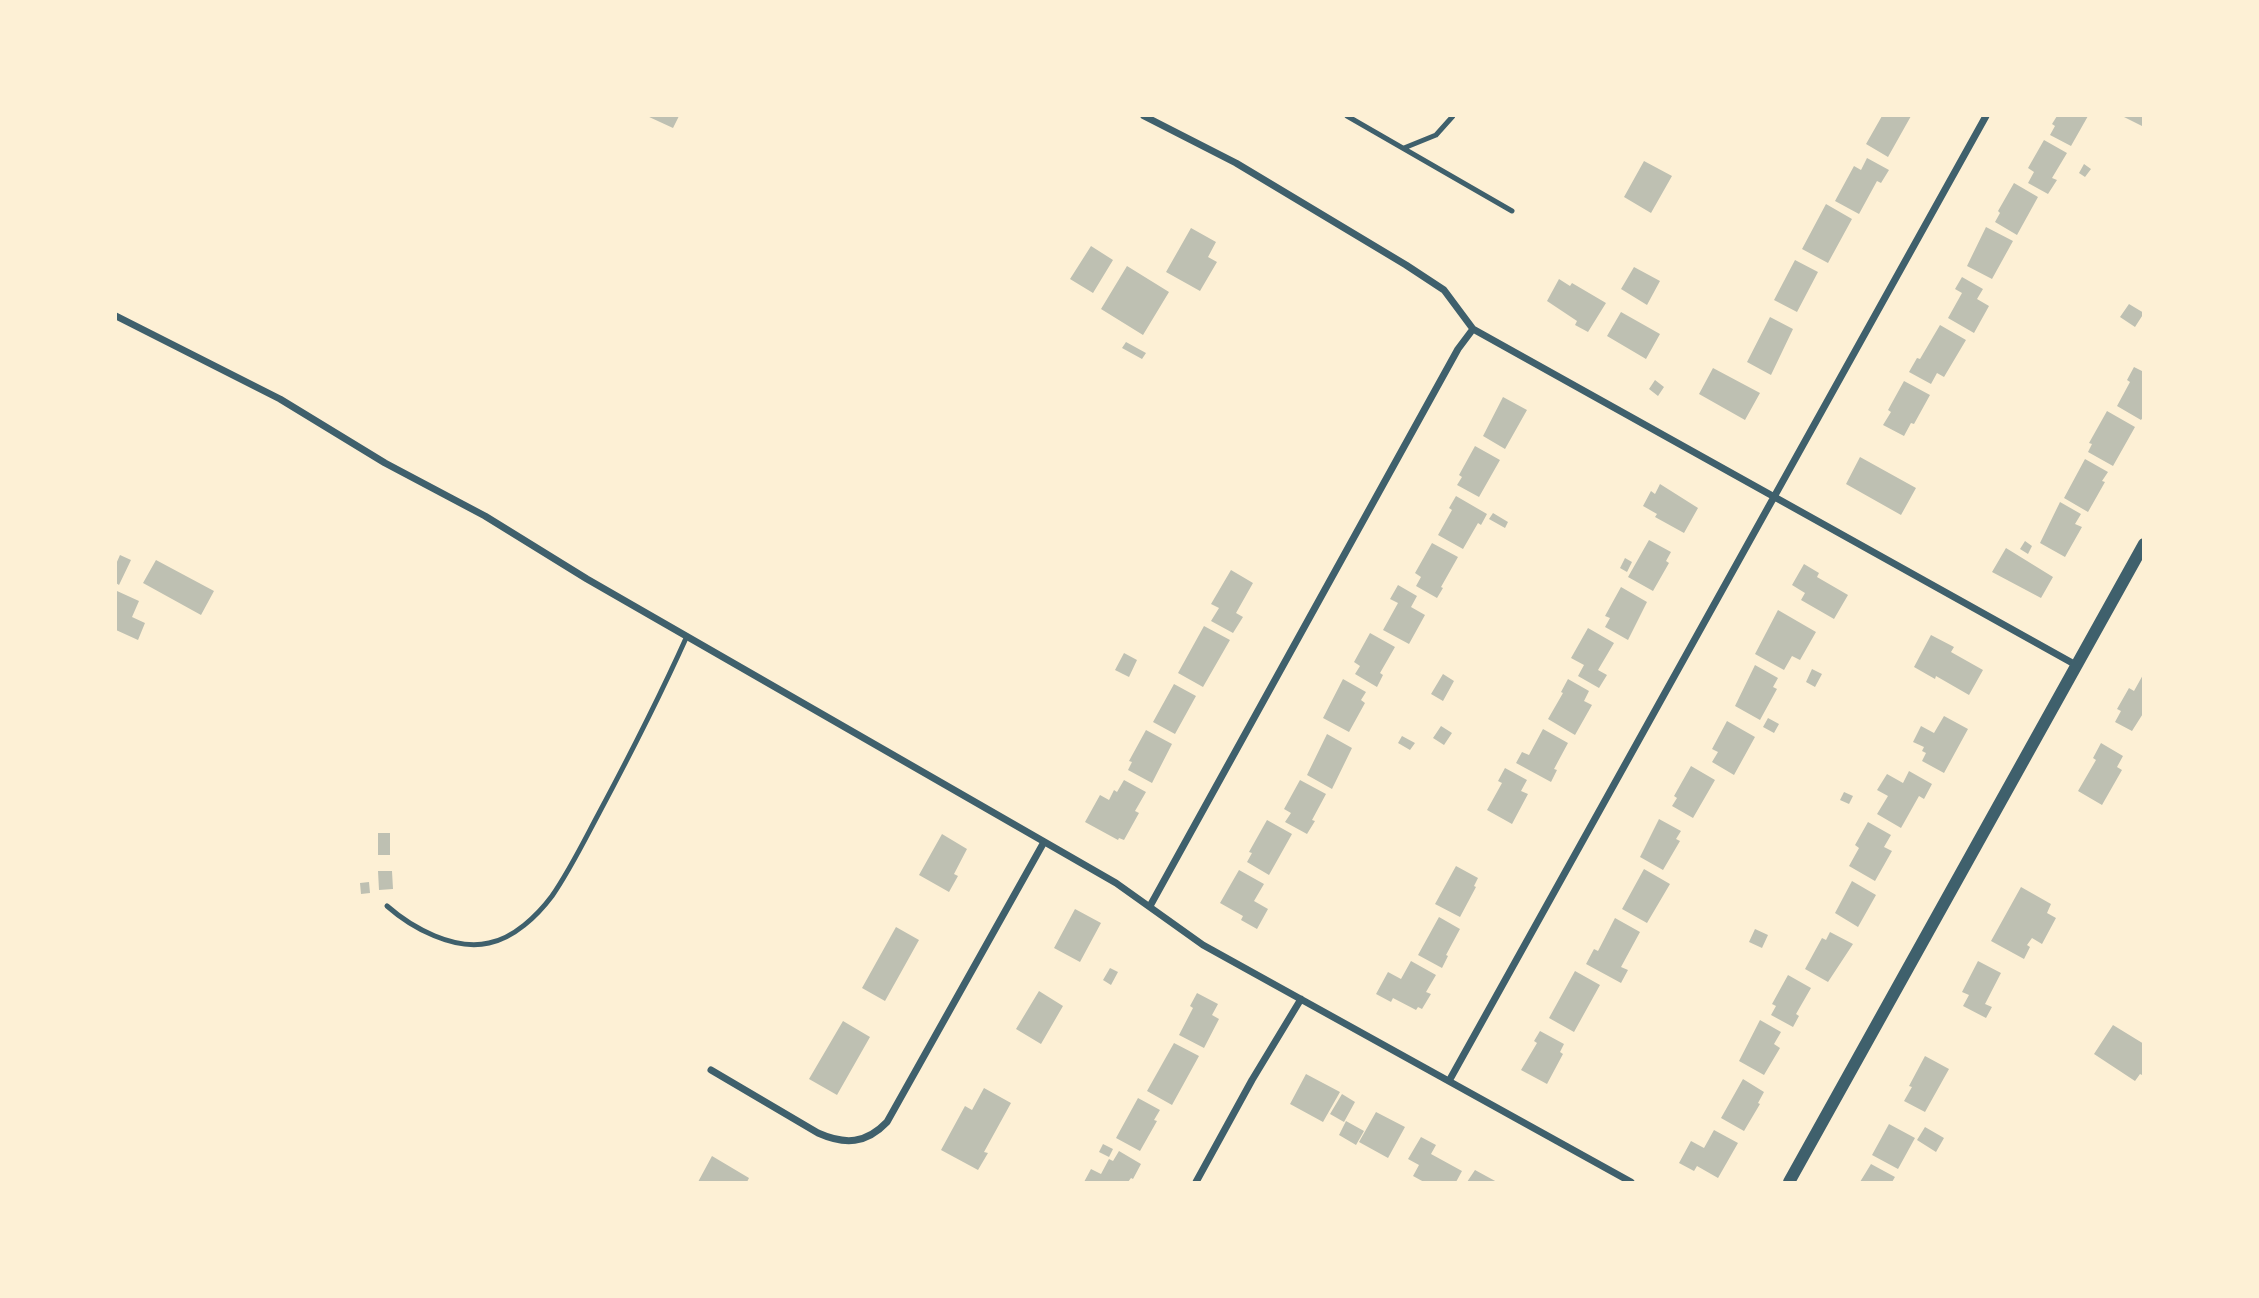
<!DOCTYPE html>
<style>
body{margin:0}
#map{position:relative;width:2259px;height:1298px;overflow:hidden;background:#fdf0d5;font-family:Karla,sans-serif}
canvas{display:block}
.frame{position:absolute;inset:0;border:117px solid #fdf0d5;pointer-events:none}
</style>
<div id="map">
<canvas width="2259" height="1298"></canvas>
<div class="frame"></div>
</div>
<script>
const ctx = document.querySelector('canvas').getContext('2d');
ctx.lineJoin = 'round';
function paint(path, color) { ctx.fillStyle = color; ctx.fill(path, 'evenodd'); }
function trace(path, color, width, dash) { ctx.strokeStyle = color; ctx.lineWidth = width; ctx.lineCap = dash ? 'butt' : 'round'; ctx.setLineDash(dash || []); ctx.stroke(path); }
const building = new Path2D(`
 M 647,116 L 679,116 L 673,128 Z
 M 1882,116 L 1911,116 L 1888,157 L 1866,144 Z
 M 2057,116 L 2088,116 L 2071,146 L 2050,135 L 2055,126 L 2052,124 Z
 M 2122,116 L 2144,116 L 2144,127 Z
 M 2044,140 L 2067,153 L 2052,178 L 2057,180 L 2048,194 L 2028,183 L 2034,172 L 2028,168 Z
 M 1867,158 L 1889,170 L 1881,183 L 1877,181 L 1859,214 L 1835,201 L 1854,166 L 1861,170 Z
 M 1644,161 L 1672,176 L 1651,213 L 1624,197 Z
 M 2084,164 L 2091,169 L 2085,177 L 2079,173 Z
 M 2014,183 L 2038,197 L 2017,235 L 1995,222 L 2000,213 L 1998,211 Z
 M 1826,204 L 1852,219 L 1828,263 L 1802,249 Z
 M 1986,227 L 2013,241 L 1992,279 L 1967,266 Z
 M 1191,228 L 1216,242 L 1208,257 L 1217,262 L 1200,291 L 1166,272 Z
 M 1091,246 L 1113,260 L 1093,293 L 1070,279 Z
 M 1795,260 L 1818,272 L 1797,312 L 1774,300 Z
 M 1127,266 L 1169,292 L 1143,335 L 1101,309 Z
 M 1634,267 L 1660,281 L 1647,305 L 1621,289 Z
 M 1962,277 L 1983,289 L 1977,299 L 1989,306 L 1974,333 L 1948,318 L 1962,293 L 1955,289 Z
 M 1559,279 L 1570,286 L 1572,283 L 1606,303 L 1588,332 L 1575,325 L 1577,321 L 1547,301 Z
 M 2129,304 L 2144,313 L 2135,327 L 2120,317 Z
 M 1621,312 L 1660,334 L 1646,359 L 1607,336 Z
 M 1770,317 L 1793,329 L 1771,375 L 1747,362 Z
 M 1940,325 L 1966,340 L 1944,377 L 1937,373 L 1931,384 L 1909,372 L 1917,358 L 1920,359 Z
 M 1126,342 L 1146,353 L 1142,359 L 1122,348 Z
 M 2134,367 L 2144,372 L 2144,416 L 2141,420 L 2117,406 L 2130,382 L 2127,380 Z
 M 1713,368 L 1760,393 L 1745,420 L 1699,394 Z
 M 1655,380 L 1664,387 L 1658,396 L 1649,389 Z
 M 1904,381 L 1930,395 L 1914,424 L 1911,423 L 1904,436 L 1883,425 L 1891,412 L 1888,410 Z
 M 1503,397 L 1527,410 L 1505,449 L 1483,436 Z
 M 2107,411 L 2135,427 L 2113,466 L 2088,452 L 2092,444 L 2089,443 Z
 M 1475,446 L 1500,460 L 1479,497 L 1457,485 L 1462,477 L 1459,475 Z
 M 1860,457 L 1916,488 L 1901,515 L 1846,484 Z
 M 2085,459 L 2108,472 L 2102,481 L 2105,482 L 2088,512 L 2064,498 Z
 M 1660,484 L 1698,508 L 1684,533 L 1655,517 L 1657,514 L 1643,506 L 1651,491 L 1655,494 Z
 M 1456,496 L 1487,514 L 1481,525 L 1478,523 L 1463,549 L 1438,535 L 1452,510 L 1449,508 Z
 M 2060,502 L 2081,514 L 2075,524 L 2082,527 L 2065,557 L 2040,543 Z
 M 1493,513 L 1508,522 L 1505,528 L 1489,519 Z
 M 1649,540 L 1671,552 L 1666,561 L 1669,563 L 1653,591 L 1628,577 Z
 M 2025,541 L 2032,546 L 2028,554 L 2020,549 Z
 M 1432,543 L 1458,557 L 1441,587 L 1443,588 L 1437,598 L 1416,586 L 1421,577 L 1415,573 Z
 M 2006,548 L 2053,577 L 2041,598 L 1992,572 Z
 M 120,555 L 131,560 L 119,585 L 116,583 L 116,564 Z
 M 1625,558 L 1632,562 L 1627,572 L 1620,568 Z
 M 156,560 L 214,591 L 201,615 L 143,583 Z
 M 1804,564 L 1819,573 L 1817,577 L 1848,595 L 1834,619 L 1801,600 L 1805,593 L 1792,585 Z
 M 1231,570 L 1253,583 L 1236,613 L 1243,617 L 1233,633 L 1211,621 L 1219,608 L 1211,604 Z
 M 1398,585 L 1417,596 L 1411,607 L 1425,615 L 1409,644 L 1383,630 L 1398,603 L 1390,599 Z
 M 1621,587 L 1647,602 L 1628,640 L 1605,627 L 1610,618 L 1605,616 Z
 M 117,591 L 139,601 L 132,617 L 145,623 L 138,640 L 116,630 Z
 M 1778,610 L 1816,632 L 1800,660 L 1792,656 L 1784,670 L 1755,654 Z
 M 1204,626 L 1230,640 L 1203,687 L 1178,673 Z
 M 1588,628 L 1614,643 L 1598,670 L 1607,675 L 1599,688 L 1578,676 L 1584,665 L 1571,658 Z
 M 1370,633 L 1395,647 L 1380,673 L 1383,675 L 1377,687 L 1355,674 L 1360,666 L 1354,662 Z
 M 1931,635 L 1954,647 L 1951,652 L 1983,670 L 1969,695 L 1936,676 L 1935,679 L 1914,667 Z
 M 1124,653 L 1137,660 L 1129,677 L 1115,670 Z
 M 1755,665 L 1778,678 L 1773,687 L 1777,689 L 1760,720 L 1735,706 Z
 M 1812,669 L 1822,674 L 1815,687 L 1806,682 Z
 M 2144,673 L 2144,712 L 2132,731 L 2115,722 L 2121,711 L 2117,709 L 2129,688 L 2134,691 Z
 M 1443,674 L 1454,681 L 1443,701 L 1431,694 Z
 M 1343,679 L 1366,692 L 1361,700 L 1365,703 L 1349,732 L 1323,718 Z
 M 1568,679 L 1589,691 L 1584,701 L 1592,705 L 1575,735 L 1548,719 L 1563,693 L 1561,692 Z
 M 1174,684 L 1196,696 L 1175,734 L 1153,722 Z
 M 1944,716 L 1968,729 L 1944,773 L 1922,761 L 1926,753 L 1922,751 L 1924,747 L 1913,742 L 1921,726 L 1934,733 Z
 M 1768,718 L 1779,724 L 1774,733 L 1763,727 Z
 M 1727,721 L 1755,737 L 1734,775 L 1712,762 L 1718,752 L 1712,749 Z
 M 1441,726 L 1452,733 L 1444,745 L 1433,738 Z
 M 1543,729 L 1568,743 L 1554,769 L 1557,770 L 1551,782 L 1516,763 L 1522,752 L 1529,755 Z
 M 1146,730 L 1172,744 L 1152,783 L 1128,770 L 1132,762 L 1129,761 Z
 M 1327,734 L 1352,748 L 1332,789 L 1307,775 Z
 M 1402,736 L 1415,743 L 1410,750 L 1398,743 Z
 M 2101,743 L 2123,756 L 2117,767 L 2122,770 L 2102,805 L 2078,791 L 2096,760 L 2093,758 Z
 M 1691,766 L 1715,780 L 1693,818 L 1672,806 L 1677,798 L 1674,796 Z
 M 1505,768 L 1527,780 L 1521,791 L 1528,794 L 1512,824 L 1487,810 L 1502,783 L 1498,781 Z
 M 1909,771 L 1932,784 L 1924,799 L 1919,796 L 1901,828 L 1877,814 L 1888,796 L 1877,790 L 1887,774 L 1903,783 Z
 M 1124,780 L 1146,792 L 1135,811 L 1139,813 L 1124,840 L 1119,838 L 1118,840 L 1085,822 L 1100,795 L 1109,800 L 1114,790 L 1117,792 Z
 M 1300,780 L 1326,794 L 1312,820 L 1315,821 L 1307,834 L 1285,822 L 1291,813 L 1284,809 Z
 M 1844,792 L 1853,796 L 1849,804 L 1840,800 Z
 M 1659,819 L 1681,831 L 1676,839 L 1680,841 L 1663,870 L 1640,857 Z
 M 1267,820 L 1292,834 L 1269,875 L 1247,862 L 1252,853 L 1249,852 Z
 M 1868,822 L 1891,835 L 1884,847 L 1892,851 L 1875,881 L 1849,866 L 1859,848 L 1855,845 Z
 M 378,833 L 390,833 L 390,855 L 378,855 Z
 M 942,834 L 967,849 L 954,874 L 958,876 L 949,892 L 919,875 Z
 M 1456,866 L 1478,878 L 1474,886 L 1476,887 L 1460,917 L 1435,904 Z
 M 1644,869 L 1670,884 L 1647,923 L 1622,909 Z
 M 1239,870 L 1264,884 L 1254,901 L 1268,909 L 1257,929 L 1241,920 L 1243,916 L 1220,903 Z
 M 378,871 L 392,871 L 393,889 L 379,890 Z
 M 1852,881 L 1876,895 L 1858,927 L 1835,913 Z
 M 369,882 L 370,893 L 361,894 L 360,883 Z
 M 2021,887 L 2051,904 L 2047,913 L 2056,918 L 2042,944 L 2032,938 L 2027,945 L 2030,947 L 2024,959 L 1991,941 Z
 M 1075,909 L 1101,923 L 1080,962 L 1054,948 Z
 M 1439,917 L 1460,929 L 1446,955 L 1448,956 L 1442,968 L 1418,955 Z
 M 1615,918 L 1640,932 L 1621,967 L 1628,970 L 1621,983 L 1586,964 L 1594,949 L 1598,951 Z
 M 896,927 L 919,940 L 885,1001 L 862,988 Z
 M 1755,929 L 1768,935 L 1762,948 L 1749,942 Z
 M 1830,932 L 1853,944 L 1828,982 L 1805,969 L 1822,938 L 1826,940 Z
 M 1411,961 L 1436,975 L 1426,992 L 1431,994 L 1422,1009 L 1418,1007 L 1416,1010 L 1393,998 L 1391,1002 L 1376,994 L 1388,972 L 1401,979 Z
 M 1978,961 L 2001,973 L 1985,1004 L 1992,1007 L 1986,1018 L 1963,1006 L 1969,995 L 1962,992 Z
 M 1110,968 L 1118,972 L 1111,985 L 1103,980 Z
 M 1575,971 L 1600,985 L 1574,1032 L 1549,1018 Z
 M 1788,975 L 1811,988 L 1796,1014 L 1799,1016 L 1793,1027 L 1771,1015 L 1776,1006 L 1772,1004 Z
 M 1039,991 L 1063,1006 L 1041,1044 L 1016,1029 Z
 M 1197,993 L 1218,1004 L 1212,1015 L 1219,1019 L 1204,1048 L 1179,1035 L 1193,1008 L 1190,1006 Z
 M 1760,1020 L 1781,1032 L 1774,1044 L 1780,1048 L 1764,1075 L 1739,1061 Z
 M 843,1021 L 870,1037 L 837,1095 L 809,1079 Z
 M 2113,1025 L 2144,1044 L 2144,1076 L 2140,1074 L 2135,1081 L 2094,1054 Z
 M 1540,1031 L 1564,1044 L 1560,1052 L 1563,1054 L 1547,1084 L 1521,1070 L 1537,1043 L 1534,1041 Z
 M 1174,1043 L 1199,1056 L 1172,1105 L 1147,1091 Z
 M 1925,1056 L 1949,1069 L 1925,1112 L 1904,1101 L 1912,1087 L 1909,1086 Z
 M 1306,1074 L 1340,1092 L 1323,1122 L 1290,1104 Z
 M 1743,1079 L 1764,1092 L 1758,1103 L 1760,1104 L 1744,1131 L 1721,1118 Z
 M 984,1088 L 1011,1103 L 984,1152 L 988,1153 L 978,1170 L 941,1150 L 965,1106 L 972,1110 Z
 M 1342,1094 L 1355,1102 L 1344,1122 L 1330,1114 Z
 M 1138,1098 L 1160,1110 L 1154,1120 L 1157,1121 L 1140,1151 L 1116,1138 Z
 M 1376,1112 L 1405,1127 L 1388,1158 L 1359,1142 Z
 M 1346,1121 L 1364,1131 L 1356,1145 L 1339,1135 Z
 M 1889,1124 L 1915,1138 L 1898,1169 L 1872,1155 Z
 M 1925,1127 L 1944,1138 L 1936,1152 L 1917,1140 Z
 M 1714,1130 L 1738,1143 L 1718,1178 L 1697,1166 L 1694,1171 L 1679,1163 L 1691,1141 L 1704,1148 Z
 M 1421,1137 L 1436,1145 L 1431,1154 L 1462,1171 L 1456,1182 L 1424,1182 L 1413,1176 L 1419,1165 L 1408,1159 Z
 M 1103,1144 L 1113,1149 L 1109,1157 L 1099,1152 Z
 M 1119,1151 L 1141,1164 L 1133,1179 L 1131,1178 L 1128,1182 L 1084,1182 L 1091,1169 L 1101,1174 L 1109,1159 L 1113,1161 Z
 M 712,1156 L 749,1178 L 747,1182 L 698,1182 Z
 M 1871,1164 L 1895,1177 L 1892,1182 L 1860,1182 Z
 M 1475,1170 L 1497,1182 L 1467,1182 Z`);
const service = new Path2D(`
 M 1347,116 L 1512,211
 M 1404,148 L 1436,135 L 1453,116
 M 387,906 C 412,928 454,951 489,943 C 514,938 537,916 552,896 C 570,870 584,841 599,813 C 630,755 660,696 687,636`);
const minor = new Path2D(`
 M 1144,116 L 1236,163 L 1406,265 L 1444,290 L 1473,329 L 2076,665
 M 116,316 L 280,399 L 385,463 L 485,516 L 587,579 L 1116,883 L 1203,945 L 1631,1182
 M 1150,906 L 1458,349 L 1473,329
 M 711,1070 L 818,1133 C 845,1145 866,1144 887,1122 L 1044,842
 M 1449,1081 L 1986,116
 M 1196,1182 L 1252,1080 L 1301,999`);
const tertiary = new Path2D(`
 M 1789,1182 L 2144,544`);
paint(building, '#bec0b2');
trace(service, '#3f606c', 5);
trace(minor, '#3f606c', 7);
trace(tertiary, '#3f606c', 12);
</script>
